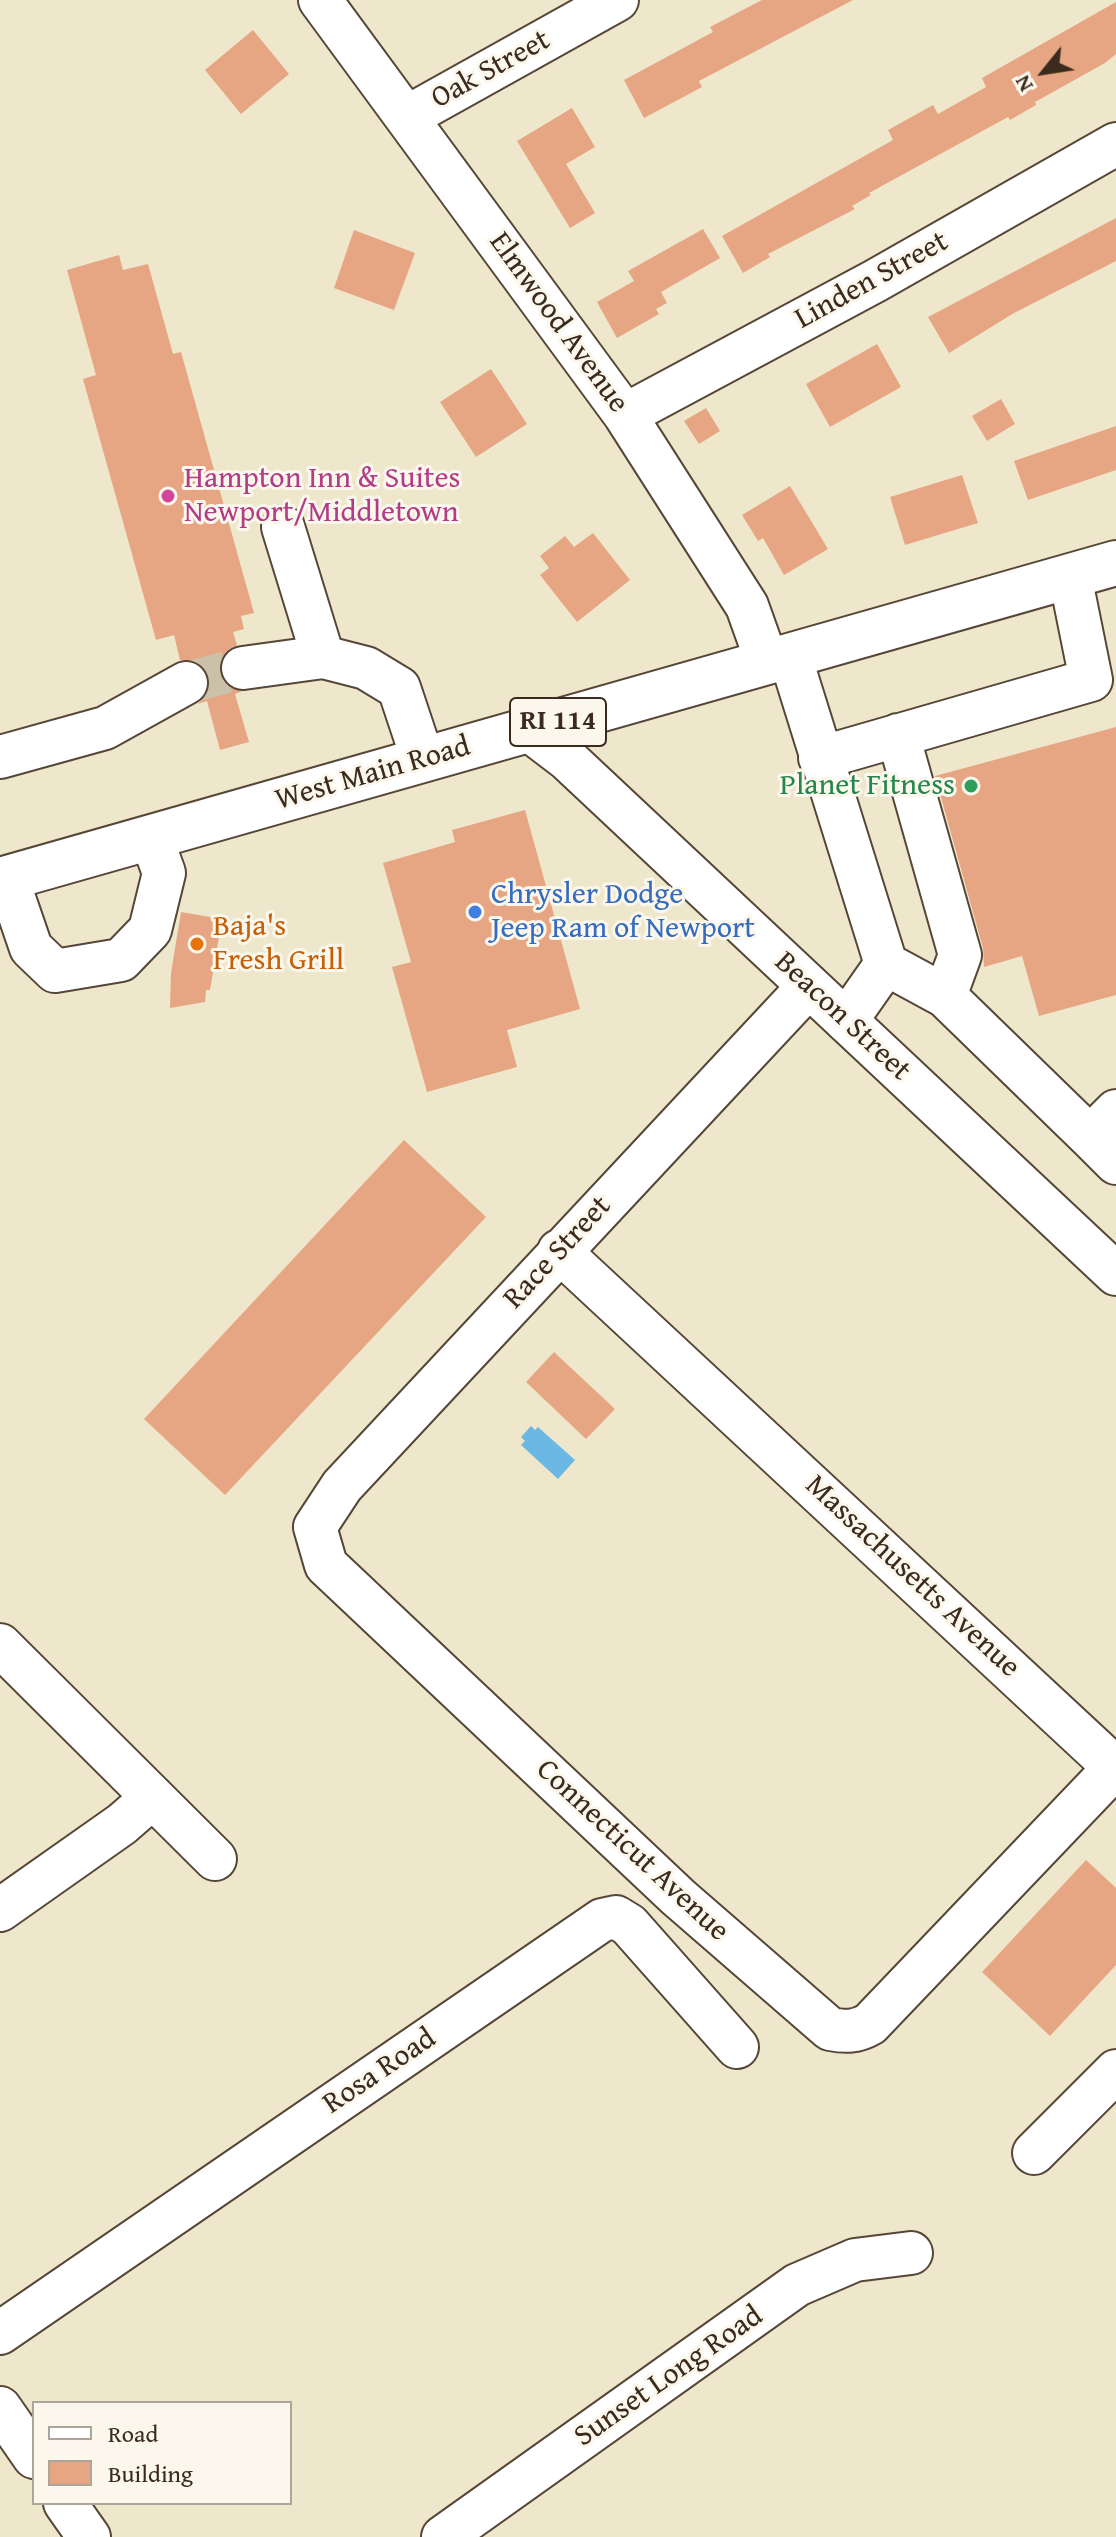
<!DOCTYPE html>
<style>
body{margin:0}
#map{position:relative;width:1116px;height:2537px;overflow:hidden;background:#efe7cb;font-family:"Gentium Book Plus",serif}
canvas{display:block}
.legend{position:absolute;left:32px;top:2401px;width:260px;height:104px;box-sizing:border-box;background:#fbf7ec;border:2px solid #aea59a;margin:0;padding:10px 14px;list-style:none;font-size:24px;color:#3b2a1e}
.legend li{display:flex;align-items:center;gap:16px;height:40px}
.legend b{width:40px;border:2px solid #aea59a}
.north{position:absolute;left:1004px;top:32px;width:80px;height:80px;-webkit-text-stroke:6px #fbf7ec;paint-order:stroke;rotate:240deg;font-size:22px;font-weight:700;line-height:32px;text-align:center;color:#3b2a1e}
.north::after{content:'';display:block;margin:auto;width:28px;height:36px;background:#3b2a1e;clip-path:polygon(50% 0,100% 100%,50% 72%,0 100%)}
</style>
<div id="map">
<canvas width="1116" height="2537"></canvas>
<ul class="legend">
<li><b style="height:10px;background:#fff"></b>Road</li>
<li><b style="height:22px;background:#e6a683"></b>Building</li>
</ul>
<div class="north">N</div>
</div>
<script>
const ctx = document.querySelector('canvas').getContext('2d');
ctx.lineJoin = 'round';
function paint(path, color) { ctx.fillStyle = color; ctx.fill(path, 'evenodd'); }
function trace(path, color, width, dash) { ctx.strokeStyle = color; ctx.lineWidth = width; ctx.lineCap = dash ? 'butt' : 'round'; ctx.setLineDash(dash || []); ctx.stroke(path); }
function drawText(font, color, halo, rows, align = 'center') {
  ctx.font = font + ' "Gentium Book Plus",serif'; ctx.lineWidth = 6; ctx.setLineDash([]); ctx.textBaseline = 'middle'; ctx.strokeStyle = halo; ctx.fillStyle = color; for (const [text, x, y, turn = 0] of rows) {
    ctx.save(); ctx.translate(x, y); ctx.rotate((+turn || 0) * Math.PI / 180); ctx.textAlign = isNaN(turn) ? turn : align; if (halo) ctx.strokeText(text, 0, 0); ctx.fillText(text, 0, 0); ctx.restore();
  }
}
const water = new Path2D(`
 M 531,1426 L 535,1430 L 538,1427 L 575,1460 L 558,1479 L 521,1445 L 525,1441 L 521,1437 Z`);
const building = new Path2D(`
 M 762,0 L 853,0 L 699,81 L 702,87 L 644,118 L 624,80 L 713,32 L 710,27 Z
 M 1116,2 L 1116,54 L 1105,63 L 1035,102 L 1036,105 L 1010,120 L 1008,117 L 869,193 L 871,195 L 852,206 L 855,209 L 768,254 L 770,257 L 743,273 L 722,236 L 893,140 L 888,130 L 933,105 L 938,114 L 986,87 L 982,78 Z
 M 253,30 L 289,74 L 241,114 L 205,70 Z
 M 572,108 L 595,147 L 566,164 L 595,213 L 570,228 L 517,141 Z
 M 1116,218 L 1116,261 L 1014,313 L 949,353 L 928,317 Z
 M 703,229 L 720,258 L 661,292 L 667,303 L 656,309 L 659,314 L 617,338 L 597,302 L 634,281 L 628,271 Z
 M 354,230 L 415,253 L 394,310 L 334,288 Z
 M 119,255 L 123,270 L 148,264 L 173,354 L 181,352 L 254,613 L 241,616 L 244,629 L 233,632 L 237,645 L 221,658 L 219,670 L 225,683 L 242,691 L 235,694 L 249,742 L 220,750 L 207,701 L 198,704 L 206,696 L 210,684 L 207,671 L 198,662 L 180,660 L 174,635 L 156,640 L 83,379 L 96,375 L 67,270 Z
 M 877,344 L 901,387 L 830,427 L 806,384 Z
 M 491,369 L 527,424 L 476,457 L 440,402 Z
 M 1001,399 L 1015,424 L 987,441 L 972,416 Z
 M 706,408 L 720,431 L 699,444 L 684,421 Z
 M 1116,426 L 1116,470 L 1028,500 L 1014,461 Z
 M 962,475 L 978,523 L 905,545 L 890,497 Z
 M 790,486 L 828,549 L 784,575 L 763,538 L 758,541 L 742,515 Z
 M 593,533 L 630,580 L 577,622 L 540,575 L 549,568 L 540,556 L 565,536 L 574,547 Z
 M 1116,727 L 1116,995 L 1039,1016 L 1022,956 L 984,967 L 983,948 L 935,776 Z
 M 525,810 L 580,1009 L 507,1030 L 517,1067 L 427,1092 L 392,967 L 411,962 L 383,863 L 455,842 L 452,830 Z
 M 181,912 L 222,919 L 210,990 L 206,990 L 205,1002 L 170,1008 L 171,973 Z
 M 404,1140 L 486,1217 L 225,1495 L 144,1419 Z
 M 554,1352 L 615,1409 L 586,1439 L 526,1382 Z
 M 1086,1860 L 1116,1888 L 1116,1965 L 1050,2036 L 982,1972 Z`);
const minorTunnel = new Path2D(`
 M 186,683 L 243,668`);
const minor = new Path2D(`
 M 320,0 L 625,415 L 747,606 L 767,662
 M 407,117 L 617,0
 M 625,415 L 875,281 L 1116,144
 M 283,527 L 323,657
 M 790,656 L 886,964 L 945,996 L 1090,1137 L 1116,1111
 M 243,668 L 323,657 L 366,668 L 399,688 L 423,760
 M 529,730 L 567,759 L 1116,1274
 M 898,735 L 960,955 L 945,996
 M 0,757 L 105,728 L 186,683
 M 820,758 L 1091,680 L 1070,576
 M 7,878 L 31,948 L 55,971 L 121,960 L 150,930 L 164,873 L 151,837
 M 846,1021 L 886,964
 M 1090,1137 L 1116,1163
 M 559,1251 L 1111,1764 L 1103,1780 L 870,2024 C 856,2032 846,2032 830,2029 L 678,1897 L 326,1565 L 315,1527 L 342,1486 L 809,986
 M 0,1645 L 215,1859
 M 0,1910 L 122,1824 L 153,1797
 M 1034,2153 L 1116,2071
 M 0,2333 L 602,1920 L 616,1917 L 629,1925 L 737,2047
 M 0,2408 L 34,2457
 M 65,2503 L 89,2537
 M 443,2537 L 797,2285 L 855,2260 L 911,2253`);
const major = new Path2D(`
 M 0,880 L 1116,563`);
const markers = [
 [168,496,8,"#d1479c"],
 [971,786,8,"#2e9e5b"],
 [475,912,8,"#3f7fe0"],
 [197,944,8,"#e8710a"]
];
const shields = [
 [558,722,96]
];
const shieldNames = [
 ["RI 114",558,722]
];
const streetNames = [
 ["Oak Street",491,70,-29],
 ["Linden Street",872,281,-29],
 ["Elmwood Avenue",558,323,54],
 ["West Main Road",373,774,-16],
 ["Beacon Street",842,1017,43],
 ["Race Street",558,1253,-47],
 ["Massachusetts Avenue",912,1577,43],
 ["Connecticut Avenue",632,1851,43],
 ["Rosa Road",380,2072,-34],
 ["Sunset Long Road",669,2377,-35]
];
const hotelNames = [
 ["Hampton Inn & Suites",184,479],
 ["Newport/Middletown",184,513]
];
const leisureNames = [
 ["Planet Fitness",955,786]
];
const shopNames = [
 ["Chrysler Dodge",491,895],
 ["Jeep Ram of Newport",491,929]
];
const foodNames = [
 ["Baja's",213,927],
 ["Fresh Grill",213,961]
];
paint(water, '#6bb8e4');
paint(building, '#e6a683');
trace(minorTunnel, '#cbc1a8', 42, [42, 21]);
trace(minor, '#564638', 46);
trace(major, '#564638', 48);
trace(minor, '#fff', 42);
trace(major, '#fff', 44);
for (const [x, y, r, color] of markers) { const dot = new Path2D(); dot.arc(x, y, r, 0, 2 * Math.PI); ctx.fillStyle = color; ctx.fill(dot); trace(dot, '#fbf7ec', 3); }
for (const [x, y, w] of shields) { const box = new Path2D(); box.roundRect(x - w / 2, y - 24, w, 48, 6); ctx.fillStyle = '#fbf7ec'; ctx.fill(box); trace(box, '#3b2a1e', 2); }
drawText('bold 28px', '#3b2a1e', null, shieldNames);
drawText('30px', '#3b2a1e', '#fbf7ec', streetNames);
drawText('30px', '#b23c85', '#fbf7ec', hotelNames, 'left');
drawText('30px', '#27864d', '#fbf7ec', leisureNames, 'right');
drawText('30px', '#366cbe', '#fbf7ec', shopNames, 'left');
drawText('30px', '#c56008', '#fbf7ec', foodNames, 'left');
</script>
